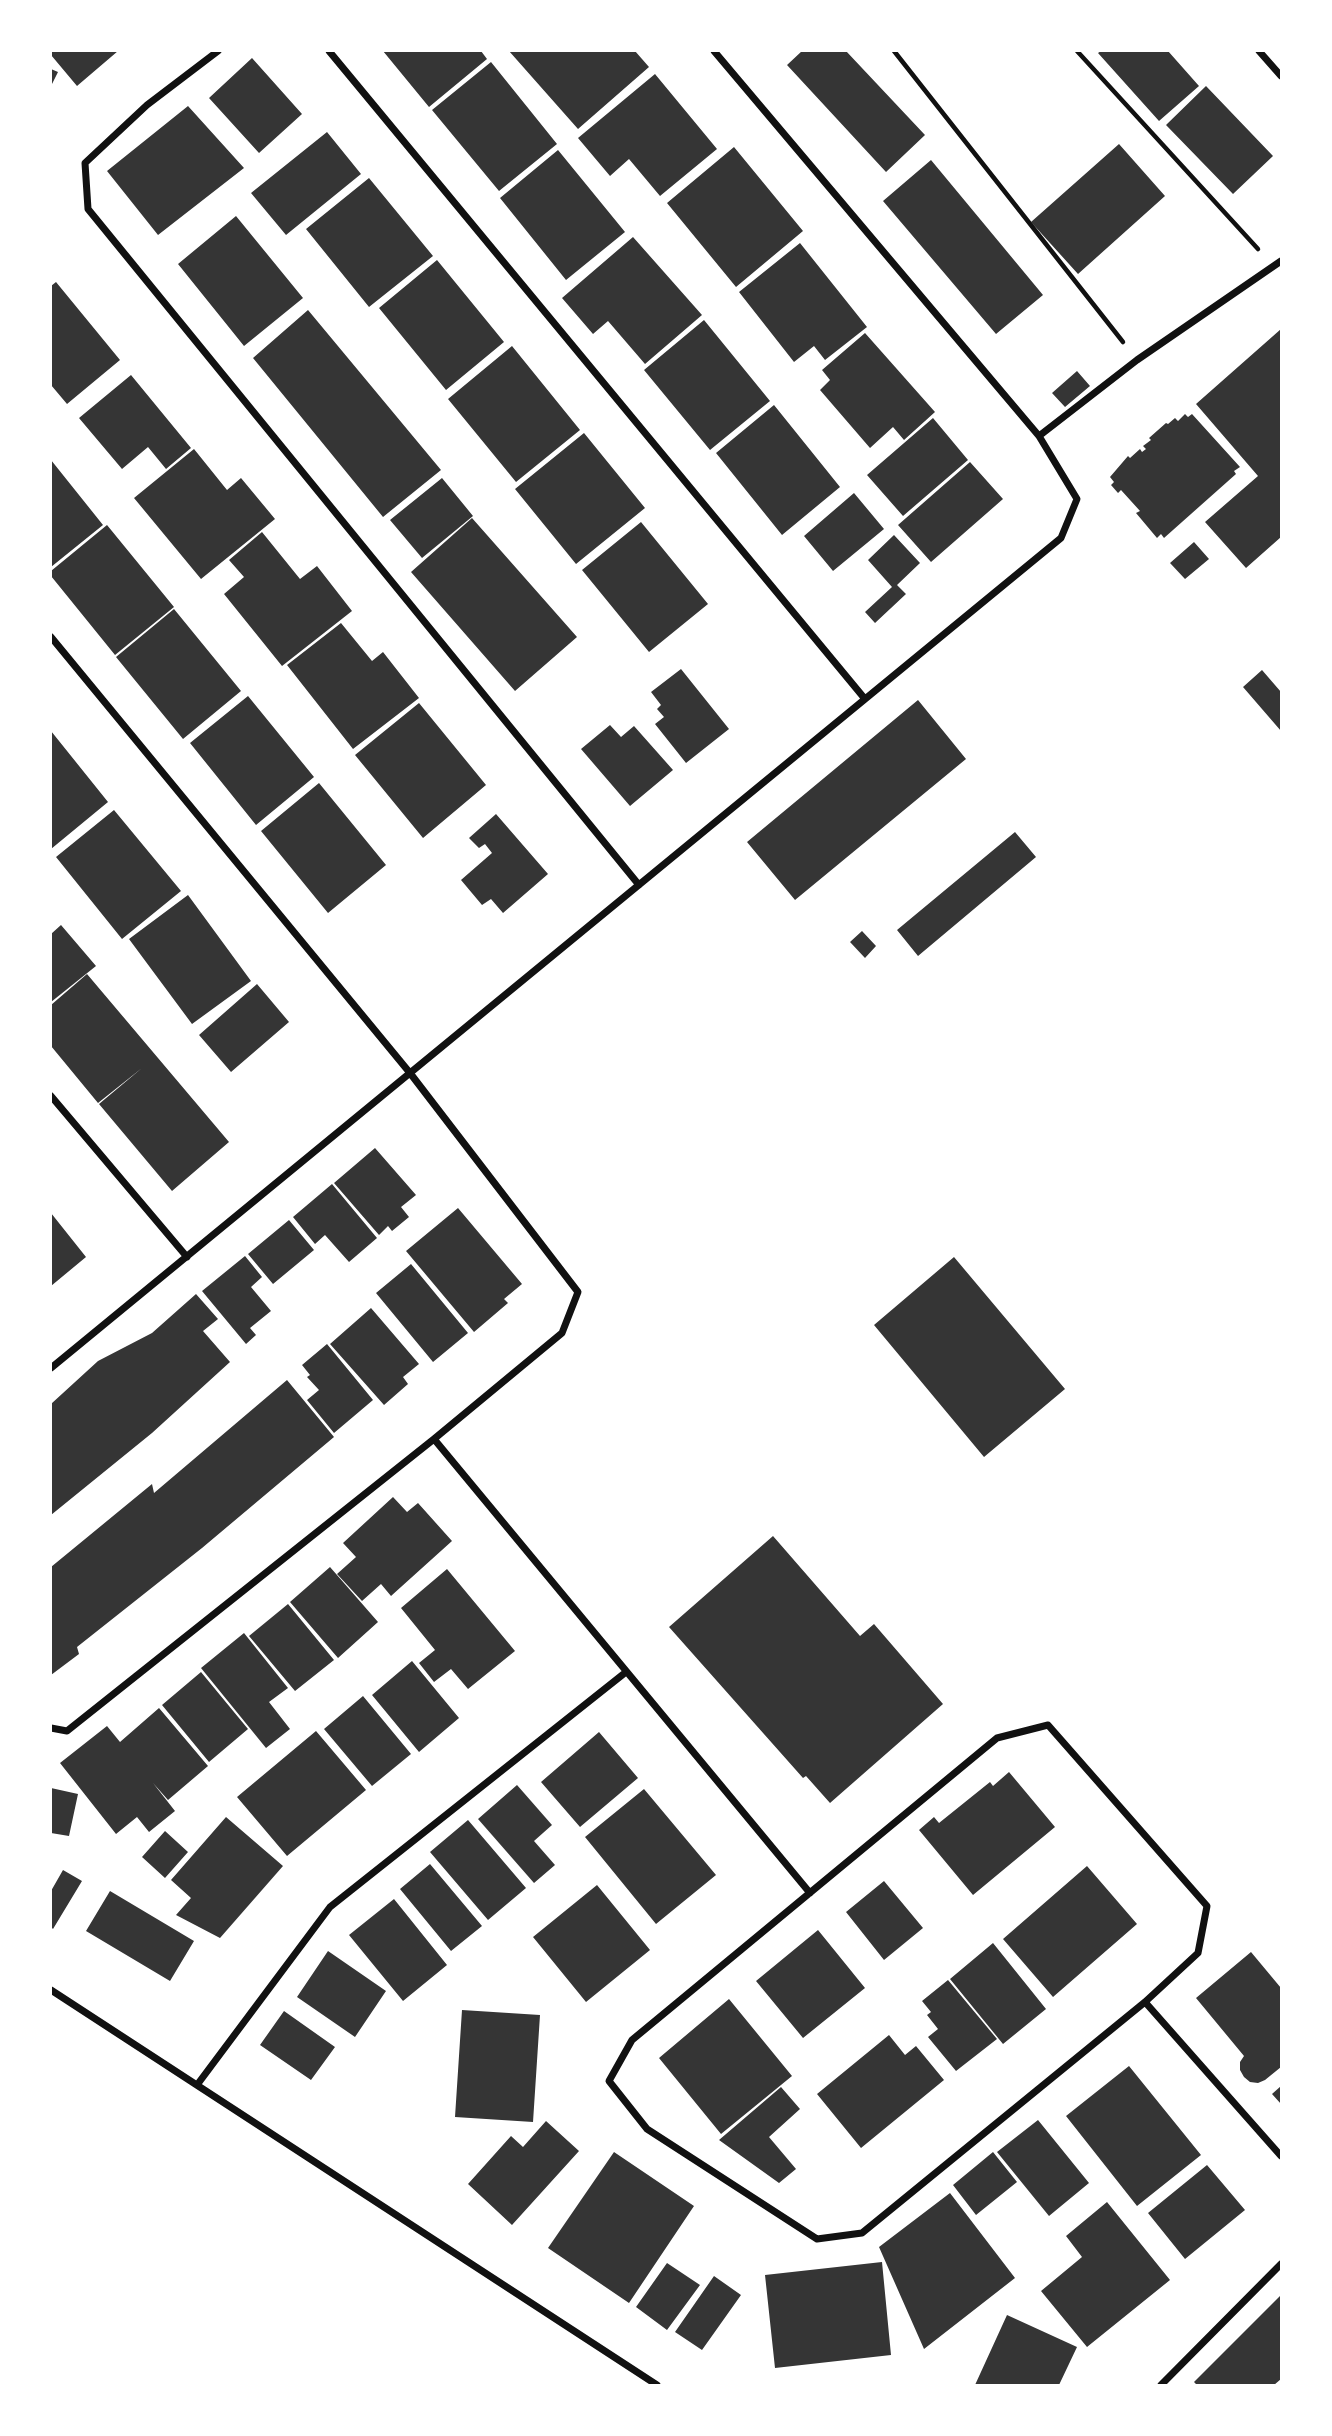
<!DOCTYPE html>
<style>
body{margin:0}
#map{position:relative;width:1332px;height:2436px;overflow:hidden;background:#fff;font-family:Roboto,sans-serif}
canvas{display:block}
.frame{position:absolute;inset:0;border:52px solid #fff;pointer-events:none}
</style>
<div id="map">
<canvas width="1332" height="2436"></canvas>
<div class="frame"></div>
</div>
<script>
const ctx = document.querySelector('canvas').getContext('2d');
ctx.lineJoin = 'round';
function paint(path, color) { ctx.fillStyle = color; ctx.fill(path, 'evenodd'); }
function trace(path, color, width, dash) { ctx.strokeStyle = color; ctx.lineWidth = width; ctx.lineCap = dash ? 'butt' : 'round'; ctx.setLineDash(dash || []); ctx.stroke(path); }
const building = new Path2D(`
 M 51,51 L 118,51 L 77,86 L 51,55 Z
 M 383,51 L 481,51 L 487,59 L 429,107 Z
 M 509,51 L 635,51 L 649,67 L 578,129 Z
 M 802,51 L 846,51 L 925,135 L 886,172 L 787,65 Z
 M 1101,51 L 1168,51 L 1199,86 L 1159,121 L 1098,53 Z
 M 252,58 L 302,114 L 259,153 L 209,98 Z
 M 491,62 L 557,144 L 499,191 L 432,110 Z
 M 51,69 L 58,72 L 51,86 Z
 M 655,74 L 717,149 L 660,196 L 629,159 L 610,176 L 578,138 Z
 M 1206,86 L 1273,156 L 1233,194 L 1166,125 Z
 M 188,106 L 244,168 L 158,235 L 107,171 Z
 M 327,132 L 361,174 L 286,235 L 251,193 Z
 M 1119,144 L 1165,196 L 1078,274 L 1031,222 Z
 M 734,147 L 803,231 L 736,287 L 667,203 Z
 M 558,150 L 625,232 L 566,280 L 500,198 Z
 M 931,160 L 1043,295 L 996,334 L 883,201 Z
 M 369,178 L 433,256 L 369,307 L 306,229 Z
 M 236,216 L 303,298 L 244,346 L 178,264 Z
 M 633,237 L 702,315 L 645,364 L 608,321 L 593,334 L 562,298 Z
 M 800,243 L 867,327 L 825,360 L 814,346 L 794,362 L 739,292 Z
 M 437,260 L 504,342 L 446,390 L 379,308 Z
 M 56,282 L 120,360 L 67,404 L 51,385 L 51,286 Z
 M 308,310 L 441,470 L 383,517 L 253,358 Z
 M 704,320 L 770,401 L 710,450 L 644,370 Z
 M 1281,329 L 1281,537 L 1246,568 L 1205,522 L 1258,476 L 1196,404 Z
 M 865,333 L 935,412 L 904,440 L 893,427 L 870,448 L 820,390 L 830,380 L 822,370 Z
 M 512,346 L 580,430 L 516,482 L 448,399 Z
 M 1077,371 L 1090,386 L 1065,407 L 1052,393 Z
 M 131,375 L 191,448 L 166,469 L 148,447 L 122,469 L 79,418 Z
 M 774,405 L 840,487 L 782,535 L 716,453 Z
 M 1185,414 L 1188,417 L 1192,414 L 1240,467 L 1234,471 L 1236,474 L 1164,538 L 1161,534 L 1157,538 L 1136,513 L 1140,511 L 1121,490 L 1118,493 L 1111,485 L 1114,482 L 1110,477 L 1128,456 L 1130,458 L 1140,449 L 1142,452 L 1146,449 L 1143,446 L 1151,440 L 1149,438 L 1166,423 L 1168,424 L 1175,418 L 1178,421 Z
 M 933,418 L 968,460 L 903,516 L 867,475 Z
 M 584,433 L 645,508 L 576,564 L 515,489 Z
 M 194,449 L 227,490 L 241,478 L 275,519 L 201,579 L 134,498 Z
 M 51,460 L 103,525 L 51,567 Z
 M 970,462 L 1003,499 L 931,562 L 898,525 Z
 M 442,478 L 473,516 L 422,558 L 390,520 Z
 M 854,493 L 884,529 L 833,571 L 804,536 Z
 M 472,518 L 577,637 L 515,691 L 411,572 Z
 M 641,522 L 708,604 L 649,652 L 582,570 Z
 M 107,525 L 174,607 L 115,655 L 51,576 L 51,571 Z
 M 262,532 L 300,579 L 317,566 L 352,611 L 282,666 L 224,594 L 244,577 L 229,560 Z
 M 894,535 L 920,563 L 897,585 L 906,594 L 875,623 L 865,612 L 892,587 L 868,560 Z
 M 1194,542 L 1209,559 L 1185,579 L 1170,563 Z
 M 174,609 L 241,691 L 183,739 L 116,657 Z
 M 341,623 L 372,661 L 383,652 L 419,698 L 353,749 L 287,665 Z
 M 681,669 L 729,729 L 686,763 L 655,724 L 664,717 L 657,709 L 661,705 L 651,692 Z
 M 1262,670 L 1281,692 L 1281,731 L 1243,687 Z
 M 248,696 L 314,777 L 256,825 L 190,743 Z
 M 918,700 L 966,759 L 795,900 L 747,842 Z
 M 419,703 L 486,785 L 423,838 L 355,755 Z
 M 610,725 L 621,737 L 634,726 L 673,770 L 630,806 L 581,749 Z
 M 51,731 L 108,802 L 51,849 Z
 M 319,783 L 386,865 L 328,913 L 261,831 Z
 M 114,810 L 181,891 L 122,939 L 56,857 Z
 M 496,814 L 548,874 L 503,913 L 491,899 L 482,905 L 461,880 L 492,853 L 485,844 L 479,848 L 469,838 Z
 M 1015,832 L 1036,857 L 918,956 L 897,930 Z
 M 188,895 L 251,981 L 192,1024 L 129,939 Z
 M 61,925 L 96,966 L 51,1002 L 51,934 Z
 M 862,931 L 876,946 L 865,958 L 850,942 Z
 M 87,974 L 229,1142 L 172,1191 L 99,1104 L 142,1068 L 98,1103 L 51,1046 L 51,1005 Z
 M 257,984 L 289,1022 L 231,1072 L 199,1035 Z
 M 375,1148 L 416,1195 L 401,1207 L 409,1217 L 392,1231 L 388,1226 L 379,1235 L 334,1183 Z
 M 332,1184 L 377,1238 L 349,1262 L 325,1235 L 315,1244 L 293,1217 Z
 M 458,1208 L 522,1284 L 504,1299 L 508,1303 L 474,1332 L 406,1251 Z
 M 51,1213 L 86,1257 L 51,1286 Z
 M 289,1220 L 314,1250 L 273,1284 L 248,1254 Z
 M 245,1256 L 262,1277 L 251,1287 L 271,1311 L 250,1328 L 256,1335 L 246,1344 L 202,1291 Z
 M 954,1257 L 1065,1389 L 984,1457 L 874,1325 Z
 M 411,1264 L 468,1333 L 433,1362 L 376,1293 Z
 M 196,1294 L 218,1319 L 203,1331 L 230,1362 L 152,1433 L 51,1515 L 51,1404 L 98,1361 L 152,1333 Z
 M 371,1308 L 419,1364 L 403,1377 L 408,1384 L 384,1405 L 330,1344 Z
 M 327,1344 L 373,1400 L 334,1433 L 307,1400 L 319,1390 L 307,1377 L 310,1375 L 302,1365 Z
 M 287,1380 L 334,1437 L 202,1548 L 77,1647 L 79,1654 L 51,1675 L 51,1567 L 152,1484 L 154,1493 Z
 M 393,1497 L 407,1512 L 418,1503 L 452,1541 L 391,1596 L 381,1584 L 362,1601 L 337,1574 L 356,1557 L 343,1543 Z
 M 773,1536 L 860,1636 L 874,1624 L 943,1704 L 830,1803 L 806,1776 L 803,1778 L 669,1627 Z
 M 330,1567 L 378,1622 L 338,1658 L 290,1602 Z
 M 447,1569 L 515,1651 L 468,1689 L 451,1669 L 434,1682 L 419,1663 L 435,1650 L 401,1608 Z
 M 288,1604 L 334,1660 L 295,1691 L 249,1636 Z
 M 244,1633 L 288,1688 L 269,1702 L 290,1729 L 266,1748 L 201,1668 Z
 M 412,1661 L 459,1718 L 419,1752 L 372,1695 Z
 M 201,1672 L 248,1729 L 209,1762 L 162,1705 Z
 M 363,1696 L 411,1754 L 372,1786 L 324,1729 Z
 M 159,1708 L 208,1766 L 168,1800 L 153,1783 L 175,1811 L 149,1832 L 137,1817 L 116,1834 L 60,1763 L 107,1726 L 120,1742 Z
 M 316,1731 L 366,1790 L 287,1856 L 237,1797 Z
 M 599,1732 L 638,1778 L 580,1827 L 541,1782 Z
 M 1009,1772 L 1055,1827 L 973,1895 L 919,1830 L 934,1817 L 939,1823 L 990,1782 L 993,1786 Z
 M 517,1785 L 552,1825 L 534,1841 L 555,1865 L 534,1883 L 478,1819 Z
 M 51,1788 L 78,1794 L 69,1836 L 51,1833 Z
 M 644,1789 L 716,1875 L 656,1924 L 585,1837 Z
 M 226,1817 L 283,1866 L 220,1938 L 176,1915 L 191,1898 L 171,1880 Z
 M 468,1820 L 526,1888 L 488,1920 L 430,1852 Z
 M 165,1831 L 188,1852 L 165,1878 L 142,1857 Z
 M 430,1864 L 482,1926 L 451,1951 L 400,1889 Z
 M 1087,1866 L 1137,1924 L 1053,1997 L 1003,1939 Z
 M 63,1870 L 82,1881 L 53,1929 L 51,1927 L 51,1891 Z
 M 884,1881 L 923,1928 L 884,1960 L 846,1912 Z
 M 597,1885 L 650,1950 L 586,2002 L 533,1937 Z
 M 110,1891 L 194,1941 L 170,1981 L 86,1931 Z
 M 394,1899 L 447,1965 L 403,2001 L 349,1935 Z
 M 818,1930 L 865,1988 L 803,2038 L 756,1981 Z
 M 993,1943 L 1046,2009 L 1003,2044 L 950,1979 Z
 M 328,1951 L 386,1991 L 355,2037 L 297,1997 Z
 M 1251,1952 L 1281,1988 L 1281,2067 L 1265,2080 L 1258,2083 L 1250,2082 L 1244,2077 L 1240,2070 L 1240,2062 L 1244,2056 L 1196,1998 Z
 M 948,1980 L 997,2039 L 956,2071 L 928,2037 L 938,2029 L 927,2015 L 931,2012 L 922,2001 Z
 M 729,1999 L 792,2076 L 721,2134 L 659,2058 Z
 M 462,2010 L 540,2015 L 533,2122 L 455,2117 Z
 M 284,2011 L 335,2047 L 311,2080 L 260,2045 Z
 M 889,2035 L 905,2055 L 916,2046 L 944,2080 L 861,2148 L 817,2094 Z
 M 1129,2066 L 1201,2155 L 1137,2206 L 1066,2116 Z
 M 1281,2086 L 1281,2104 L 1272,2094 Z
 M 781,2087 L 800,2109 L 769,2137 L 796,2169 L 779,2183 L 719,2140 Z
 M 1038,2120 L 1089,2183 L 1049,2216 L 997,2152 Z
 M 546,2121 L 579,2151 L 512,2225 L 468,2184 L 511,2136 L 523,2147 Z
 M 614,2152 L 694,2206 L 629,2303 L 548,2248 Z
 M 993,2152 L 1017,2182 L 976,2215 L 953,2185 Z
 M 1207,2165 L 1245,2210 L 1185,2259 L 1148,2213 Z
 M 950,2193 L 1015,2278 L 924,2349 L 879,2247 Z
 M 1107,2202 L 1170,2280 L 1087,2347 L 1041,2291 L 1082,2257 L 1066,2236 Z
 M 882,2262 L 891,2355 L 775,2368 L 765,2275 Z
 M 667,2263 L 700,2285 L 667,2330 L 636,2307 Z
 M 714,2276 L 741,2295 L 702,2350 L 675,2332 Z
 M 1281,2295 L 1281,2379 L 1274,2385 L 1197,2385 L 1194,2382 Z
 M 1007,2315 L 1077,2347 L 1059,2385 L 975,2385 Z`);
const path = new Path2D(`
 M 894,51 L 1123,342
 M 1077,51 L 1258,249`);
const minor = new Path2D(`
 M 218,51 L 147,105 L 85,163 L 88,209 L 639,885
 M 329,51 L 865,699
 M 1259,51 L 1281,76
 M 1039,436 L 1137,360 L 1281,261
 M 51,637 L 410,1073 L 578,1292 L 562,1333 L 434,1439 L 67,1731 L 51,1728
 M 51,1096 L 187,1257
 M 51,1368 L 1061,538 L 1077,499 L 1039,436 L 714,51
 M 434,1439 L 810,1893
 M 1048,1725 L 1207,1906 L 1198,1953 L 1145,2002 L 862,2233 L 817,2239 L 647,2129 L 609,2081 L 632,2040 L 997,1738 Z
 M 51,1990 L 657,2385
 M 1145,2002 L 1281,2156
 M 197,2085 L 330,1907 L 626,1672
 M 1161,2385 L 1281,2264`);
paint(building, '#353535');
trace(path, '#111', 4.5);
trace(minor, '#111', 7);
</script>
